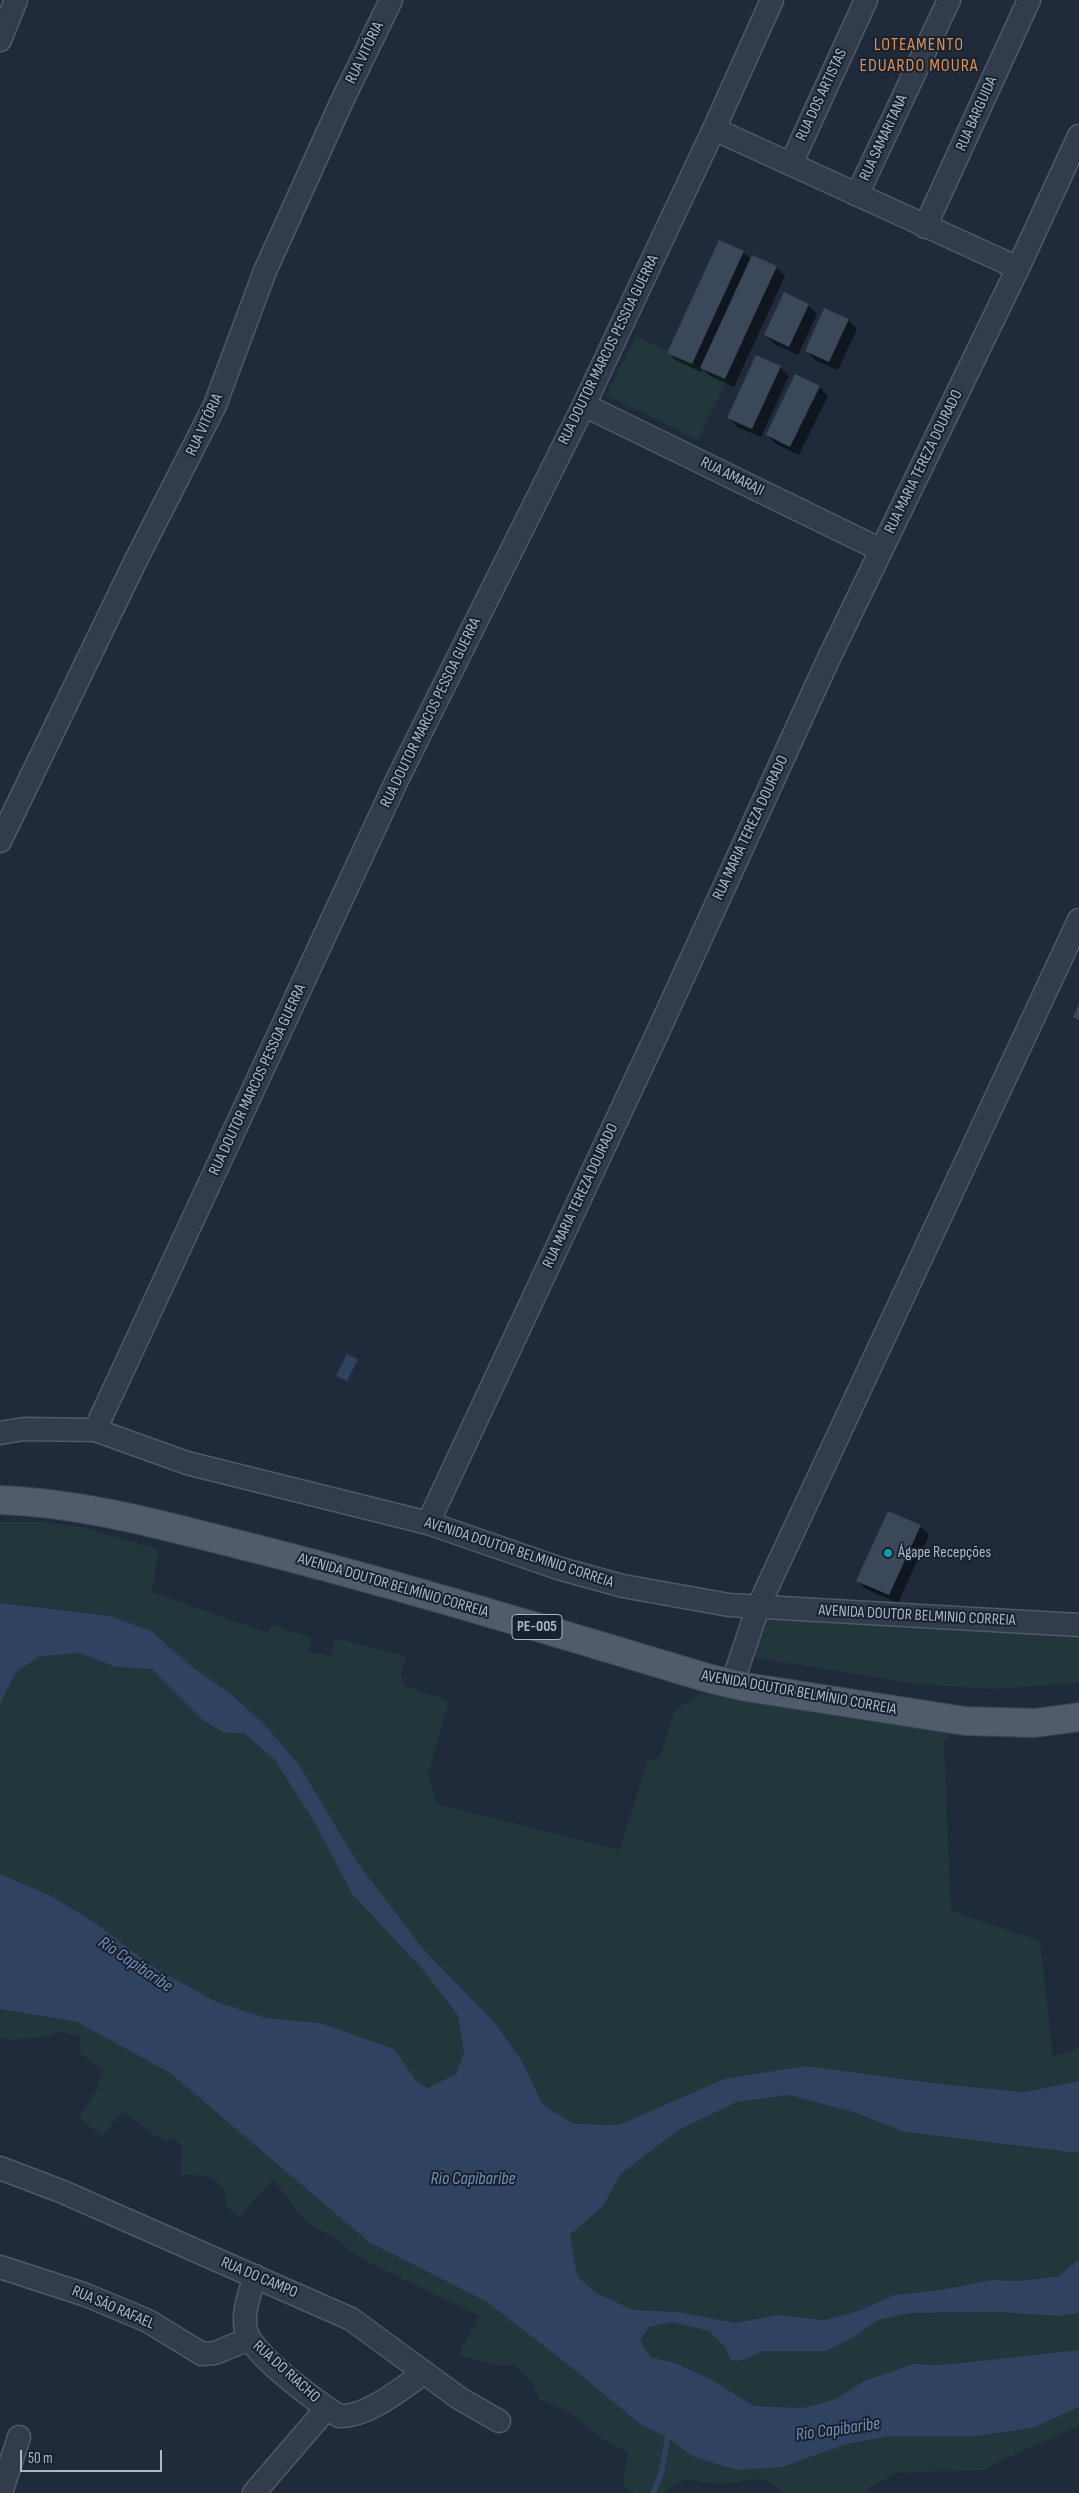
<!DOCTYPE html>
<meta charset="utf-8">
<style>
body{margin:0}
#map{position:relative;width:1079px;height:2493px;overflow:hidden;background:#1f2a3a;font-family:"Sofia Sans Condensed",sans-serif}
canvas{display:block}
.scale{position:absolute;left:20px;top:2450px;width:142px;height:22px;box-sizing:border-box;border:2px solid #adb6c7;border-top:0;padding-left:6px;font-size:15px;line-height:18px;white-space:nowrap;color:#adb6c7;-webkit-text-stroke:4px #18212f;paint-order:stroke}
</style>
<div id="map">
<canvas width="1079" height="2493"></canvas>
<div class="scale">50 m</div>
</div>
<script>
const ctx = document.querySelector('canvas').getContext('2d');
ctx.lineJoin = 'round';
function paint(path, color) { ctx.fillStyle = color; ctx.fill(path, 'evenodd'); }
function trace(path, color, width, dash) { ctx.strokeStyle = color; ctx.lineWidth = width; ctx.lineCap = dash ? 'butt' : 'round'; ctx.setLineDash(dash || []); ctx.stroke(path); }
function drawText(font, color, halo, rows, align = 'center') {
  ctx.font = font + ' "Sofia Sans Condensed",sans-serif'; ctx.lineWidth = 4; ctx.setLineDash([]); ctx.textBaseline = 'middle'; ctx.strokeStyle = halo; ctx.fillStyle = color; for (const [text, x, y, turn = 0] of rows) {
    ctx.save(); ctx.translate(x, y); ctx.rotate((+turn || 0) * Math.PI / 180); ctx.textAlign = isNaN(turn) ? turn : align; if (halo) ctx.strokeText(text, 0, 0); ctx.fillText(text, 0, 0); ctx.restore();
  }
}
const green = new Path2D(`
 M 636,336 L 727,380 L 698,440 L 606,395 Z
 M 0,1522 L 44,1522 L 81,1527 L 159,1549 L 152,1592 L 266,1632 L 274,1625 L 313,1638 L 307,1652 L 330,1655 L 336,1638 L 407,1656 L 401,1671 L 403,1685 L 449,1701 L 428,1774 L 437,1804 L 619,1850 L 648,1760 L 660,1757 L 675,1710 L 700,1693 L 952,1732 L 944,1742 L 951,1911 L 1040,1941 L 1053,2056 L 1079,2048 L 1079,2081 L 1024,2092 L 932,2083 L 724,2079 L 619,2125 L 574,2124 L 543,2105 L 523,2063 L 496,2024 L 423,1949 L 357,1862 L 299,1765 L 265,1725 L 231,1694 L 191,1666 L 110,1616 L 0,1603 Z
 M 767,1614 L 1079,1634 L 1079,1683 L 991,1689 L 917,1684 L 756,1658 L 754,1652 Z
 M 80,1653 L 115,1667 L 152,1669 L 225,1733 L 244,1733 L 274,1759 L 315,1823 L 352,1894 L 424,1971 L 458,2017 L 464,2052 L 456,2074 L 427,2088 L 416,2081 L 407,2068 L 320,2023 L 266,2018 L 217,2002 L 158,1970 L 91,1920 L 49,1895 L 0,1874 L 0,1704 L 15,1673 L 40,1656 Z
 M 0,2009 L 77,2022 L 170,2073 L 369,2242 L 487,2302 L 571,2367 L 640,2424 L 666,2437 L 694,2457 L 783,2467 L 843,2445 L 890,2436 L 977,2436 L 1032,2428 L 1079,2407 L 1079,2426 L 1000,2461 L 985,2470 L 896,2473 L 868,2489 L 870,2493 L 783,2493 L 765,2479 L 719,2484 L 686,2480 L 667,2489 L 664,2493 L 635,2493 L 623,2485 L 628,2452 L 602,2439 L 572,2414 L 539,2399 L 534,2386 L 515,2365 L 496,2365 L 458,2355 L 479,2316 L 368,2262 L 350,2251 L 335,2238 L 316,2229 L 301,2216 L 273,2179 L 240,2217 L 226,2207 C 228,2177 205,2174 180,2175 L 181,2146 L 175,2138 L 166,2141 C 147,2133 140,2123 124,2112 L 116,2118 L 103,2136 L 79,2119 L 97,2089 L 102,2071 L 79,2052 L 81,2036 L 58,2032 L 51,2036 L 34,2038 L 10,2040 L 0,2038 Z
 M 789,2095 L 853,2112 L 905,2132 L 1079,2153 L 1079,2259 L 1059,2276 L 1023,2281 L 991,2280 L 940,2290 L 894,2295 L 861,2310 L 824,2320 L 777,2315 L 735,2323 L 679,2312 L 634,2310 L 596,2293 L 577,2276 L 570,2235 L 603,2206 L 621,2174 L 678,2130 L 736,2102 Z
 M 996,2312 L 1059,2316 L 1079,2313 L 1079,2350 L 941,2365 L 913,2364 L 864,2381 L 836,2399 L 805,2408 L 754,2406 L 712,2380 L 678,2364 L 651,2357 L 640,2341 L 649,2327 L 672,2322 L 710,2331 L 725,2347 L 731,2361 L 744,2360 L 763,2351 L 826,2351 L 854,2337 L 878,2320 L 911,2313 Z`);
const water = new Path2D(`
 M 347,1354 L 358,1359 L 347,1381 L 336,1376 Z
 M 0,1603 L 110,1616 L 151,1631 L 191,1666 L 231,1694 L 265,1725 L 299,1765 L 357,1862 L 423,1949 L 496,2024 L 523,2063 L 543,2105 L 574,2124 L 619,2125 L 724,2079 L 806,2066 L 932,2083 L 1024,2092 L 1079,2081 L 1079,2153 L 905,2132 L 853,2112 L 789,2095 L 737,2102 L 678,2130 L 621,2174 L 603,2206 L 570,2235 L 577,2276 L 596,2293 L 634,2310 L 679,2312 L 735,2323 L 777,2315 L 824,2320 L 861,2310 L 894,2295 L 940,2290 L 991,2280 L 1023,2281 L 1059,2276 L 1079,2259 L 1079,2313 L 1059,2316 L 996,2312 L 911,2313 L 878,2320 L 854,2337 L 826,2351 L 763,2351 L 744,2360 L 731,2361 L 725,2347 L 709,2331 L 672,2322 L 649,2327 L 640,2341 L 651,2357 L 678,2364 L 712,2380 L 754,2406 L 804,2408 L 836,2399 L 864,2381 L 913,2364 L 941,2365 L 1079,2350 L 1079,2407 L 1032,2428 L 977,2436 L 890,2436 L 843,2445 L 783,2467 L 737,2470 L 694,2457 L 666,2437 L 640,2424 L 571,2367 L 487,2302 L 369,2242 L 170,2073 L 77,2022 L 0,2009 L 0,1874 L 49,1895 L 91,1920 L 158,1970 L 217,2002 L 266,2018 L 320,2023 L 394,2049 L 416,2081 L 427,2088 L 456,2074 L 464,2052 L 458,2016 L 424,1971 L 352,1894 L 315,1823 L 274,1759 L 244,1733 L 225,1733 L 204,1721 L 152,1669 L 115,1667 L 80,1653 L 40,1656 L 15,1673 L 0,1704 Z`);
const shadow = new Path2D(`
 M 743,252 L 751,259 L 776,267 L 785,276 L 734,387 L 710,376 L 702,369 L 701,372 L 677,361 L 668,352 Z
 M 808,305 L 817,314 L 798,355 L 774,344 L 766,335 Z
 M 848,320 L 857,329 L 838,370 L 815,360 L 807,351 Z
 M 780,367 L 789,376 L 761,437 L 737,427 L 729,418 Z
 M 819,387 L 828,396 L 799,455 L 776,444 L 767,435 Z
 M 920,1526 L 929,1535 L 898,1603 L 866,1589 L 857,1580 Z`);
const stream = new Path2D(`
 M 653,2493 L 661,2474 L 669,2430`);
const building = new Path2D(`
 M 719,240 L 744,251 L 692,364 L 667,353 Z
 M 752,255 L 777,266 L 725,379 L 700,368 Z
 M 784,292 L 809,304 L 789,347 L 764,335 Z
 M 824,308 L 849,319 L 829,362 L 805,351 Z
 M 756,355 L 781,366 L 752,429 L 727,418 Z
 M 795,374 L 820,386 L 790,447 L 766,435 Z
 M 1079,1004 L 1079,1020 L 1073,1017 Z
 M 888,1511 L 921,1525 L 889,1595 L 856,1581 Z`);
const minor = new Path2D(`
 M 0,40 L 16,0
 M 714,129 L 1018,268
 M 791,164 L 866,0
 M 857,195 L 949,0
 M 925,227 L 1029,0
 M 584,405 L 881,550
 M 0,841 L 136,560 L 215,405 L 265,271 L 342,101 L 391,0
 M 95,1430 L 396,782 L 584,405 L 714,129 L 772,0
 M 0,1433 L 24,1429 L 95,1430 L 187,1463 L 428,1523 L 561,1569 L 623,1586 L 729,1605 L 1079,1625
 M 428,1523 L 657,1034 L 828,660 L 1018,268 L 1079,136
 M 732,1684 L 758,1607 L 1079,920
 M 0,2168 L 63,2192 L 351,2319 L 459,2398 L 499,2421
 M 0,2267 L 86,2295 L 148,2321 L 202,2354 L 215,2353 L 249,2339
 M 255,2276 C 250,2293 242,2312 246,2330 C 251,2354 317,2402 339,2416 C 366,2418 402,2388 424,2373
 M 1,2493 L 19,2437
 M 254,2493 L 327,2408`);
const primary = new Path2D(`
 M 0,1500 C 86,1503 165,1526 249,1547 C 404,1586 557,1633 711,1679 L 746,1687 L 965,1721 L 1035,1723 L 1079,1717`);
const markers = [
 [888,1553,5,"#0f9aa8"]
];
const shields = [
 [537,1627,50]
];
const shieldNames = [
 ["PE-005",537,1627]
];
const streetNames = [
 ["RUA VITÓRIA",365,53,-64],
 ["RUA DOS ARTISTAS",822,95,-65],
 ["RUA BARGUIDA",977,114,-66],
 ["RUA SAMARITANA",884,138,-65],
 ["RUA DOUTOR MARCOS PESSOA GUERRA",609,350,-64],
 ["RUA VITÓRIA",205,425,-65],
 ["RUA MARIA TEREZA DOURADO",924,462,-64],
 ["RUA AMARAJI",732,477,26],
 ["RUA DOUTOR MARCOS PESSOA GUERRA",431,713,-64],
 ["RUA MARIA TEREZA DOURADO",751,828,-65],
 ["RUA DOUTOR MARCOS PESSOA GUERRA",258,1080,-65],
 ["RUA MARIA TEREZA DOURADO",581,1196,-65],
 ["AVENIDA DOUTOR BELMINIO CORREIA",519,1553,18],
 ["AVENIDA DOUTOR BELMÍNIO CORREIA",393,1586,16],
 ["AVENIDA DOUTOR BELMINIO CORREIA",917,1616,3],
 ["AVENIDA DOUTOR BELMÍNIO CORREIA",799,1693,10],
 ["RUA DO CAMPO",259,2278,23],
 ["RUA SÃO RAFAEL",113,2308,23],
 ["RUA DO RIACHO",286,2372,42]
];
const poiNames = [
 ["Ágape Recepções",898,1553]
];
const neighbourhoodNames = [
 ["LOTEAMENTO",919,45],
 ["EDUARDO MOURA",919,66]
];
const waterNames = [
 ["Rio Capibaribe",135,1965,34],
 ["Rio Capibaribe",473,2179],
 ["Rio Capibaribe",838,2430,-8]
];
paint(green, '#21373b');
paint(water, '#2f4361');
paint(shadow, '#0007');
trace(stream, '#2f4361', 5.5);
paint(building, '#3a485a');
trace(minor, '#505968', 25);
trace(primary, '#3c4554', 30);
trace(minor, '#333c4a', 22);
trace(primary, '#505b6b', 28);
for (const [x, y, r, color] of markers) { const dot = new Path2D(); dot.arc(x, y, r, 0, 2 * Math.PI); ctx.fillStyle = color; ctx.fill(dot); trace(dot, '#18212f', 2); }
for (const [x, y, w] of shields) { const box = new Path2D(); box.roundRect(x - w / 2, y - 12.5, w, 25, 4); ctx.fillStyle = '#18212f'; ctx.fill(box); trace(box, '#adb6c7', 1); }
drawText('bold 15px', '#adb6c7', null, shieldNames);
drawText('16px', '#adb6c7', '#18212f', streetNames);
drawText('16px', '#adb6c7', '#18212f', poiNames, 'left');
ctx.letterSpacing = '1px';
drawText('18px', '#dc9152', '#18212f', neighbourhoodNames);
ctx.letterSpacing = '0px';
drawText('italic 18px', '#728cb2', '#18212f', waterNames);
</script>
